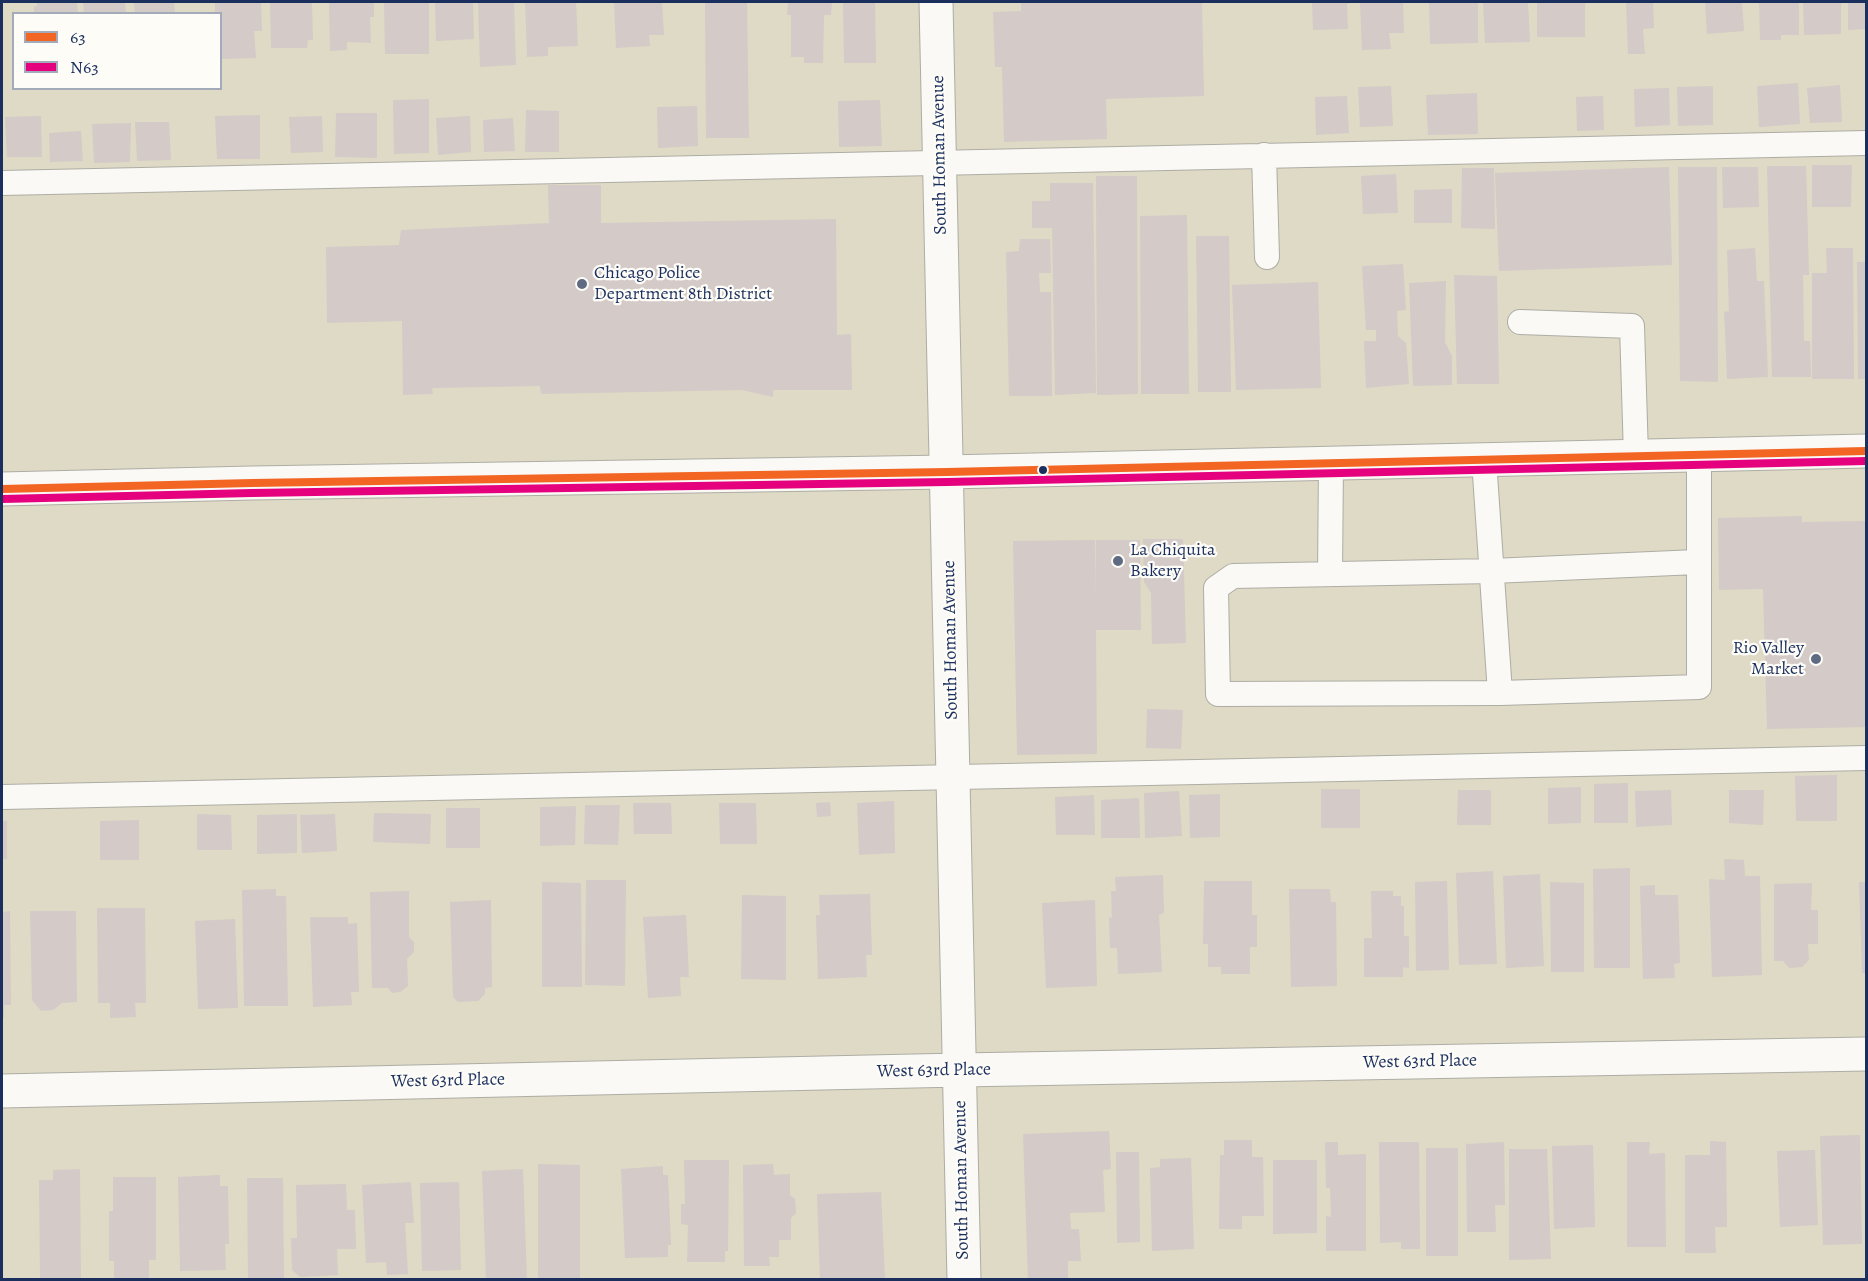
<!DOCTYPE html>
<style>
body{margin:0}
#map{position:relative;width:1868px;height:1281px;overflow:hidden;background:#dedac6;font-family:Alegreya,serif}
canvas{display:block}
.frame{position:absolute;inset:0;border:3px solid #1b2f5e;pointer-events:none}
.legend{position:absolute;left:12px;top:12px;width:210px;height:78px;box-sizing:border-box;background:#fdfcf7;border:2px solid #a3aaba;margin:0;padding:8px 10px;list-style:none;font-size:18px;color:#1b2f5e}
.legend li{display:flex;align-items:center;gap:12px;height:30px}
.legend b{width:30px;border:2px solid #a3aaba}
</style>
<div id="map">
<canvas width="1868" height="1281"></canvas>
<div class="frame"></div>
<ul class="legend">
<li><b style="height:8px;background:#f26522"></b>63</li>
<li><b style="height:8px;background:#e5007d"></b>N63</li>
</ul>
</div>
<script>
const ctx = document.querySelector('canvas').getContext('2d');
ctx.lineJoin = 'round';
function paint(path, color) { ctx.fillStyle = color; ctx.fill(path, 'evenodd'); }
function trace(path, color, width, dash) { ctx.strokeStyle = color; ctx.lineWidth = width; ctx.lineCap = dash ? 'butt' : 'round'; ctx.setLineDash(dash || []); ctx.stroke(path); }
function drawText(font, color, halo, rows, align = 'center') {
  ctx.font = font + ' Alegreya,serif'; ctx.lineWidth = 4.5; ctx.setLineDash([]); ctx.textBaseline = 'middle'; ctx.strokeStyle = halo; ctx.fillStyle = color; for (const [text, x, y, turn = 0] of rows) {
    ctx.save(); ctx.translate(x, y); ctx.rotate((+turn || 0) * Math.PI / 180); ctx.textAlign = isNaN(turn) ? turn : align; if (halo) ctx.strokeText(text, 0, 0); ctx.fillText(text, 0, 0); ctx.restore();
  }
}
const building = new Path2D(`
 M 37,2 L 77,2 L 78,14 L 34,14 L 34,6 L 37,6 Z
 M 83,2 L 125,2 L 126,14 L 84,14 Z
 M 134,2 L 174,2 L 175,14 L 135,14 Z
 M 215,2 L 261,2 L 262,31 L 254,31 L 256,58 L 220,59 L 220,14 L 215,14 Z
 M 270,2 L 312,2 L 313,40 L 308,40 L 307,48 L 271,48 Z
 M 329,2 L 374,2 L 374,17 L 370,17 L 371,43 L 347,42 L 347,50 L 330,51 Z
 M 384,2 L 429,2 L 429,54 L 385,54 Z
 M 435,2 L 473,2 L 474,39 L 436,41 Z
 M 478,2 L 514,2 L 516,65 L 480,67 Z
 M 525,2 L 576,2 L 578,46 L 548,47 L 548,56 L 527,57 Z
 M 614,2 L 662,2 L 664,35 L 649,35 L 650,46 L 616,48 Z
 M 705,2 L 747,2 L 749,138 L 706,138 Z
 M 788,2 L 832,2 L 831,15 L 824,15 L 823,63 L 804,63 L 804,57 L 791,57 L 791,15 L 787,15 Z
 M 843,2 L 875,2 L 876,63 L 844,63 Z
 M 1021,2 L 1202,2 L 1204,96 L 1106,99 L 1107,139 L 1004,142 L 1002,67 L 995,67 L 993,12 L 1021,11 Z
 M 1312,2 L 1354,2 L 1347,4 L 1348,29 L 1313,30 Z
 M 1360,2 L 1403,2 L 1404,33 L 1389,33 L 1391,49 L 1362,50 Z
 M 1429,2 L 1478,2 L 1478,43 L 1430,44 Z
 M 1483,2 L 1528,2 L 1530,42 L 1485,43 Z
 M 1537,2 L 1585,2 L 1585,37 L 1537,37 Z
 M 1626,2 L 1653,2 L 1654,28 L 1643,29 L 1645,54 L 1628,54 Z
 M 1705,2 L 1742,2 L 1744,31 L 1707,34 Z
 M 1759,2 L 1799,2 L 1799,35 L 1781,35 L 1781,40 L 1760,40 Z
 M 1803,2 L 1841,2 L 1841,34 L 1804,35 Z
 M 1848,2 L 1866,2 L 1866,29 L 1848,30 Z
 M 1798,83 L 1800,124 L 1759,127 L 1757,86 Z
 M 1840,85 L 1842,122 L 1810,123 L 1807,88 Z
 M 1391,86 L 1393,126 L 1360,127 L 1358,87 Z
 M 1713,86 L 1713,125 L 1678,126 L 1677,87 Z
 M 1669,88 L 1670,125 L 1635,127 L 1634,89 Z
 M 1477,93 L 1478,134 L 1428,135 L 1426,95 Z
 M 1347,96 L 1349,133 L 1316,135 L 1315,97 Z
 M 1603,96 L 1604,130 L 1577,131 L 1576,97 Z
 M 429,99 L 429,153 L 394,154 L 393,100 Z
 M 880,100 L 882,146 L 839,147 L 838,101 Z
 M 697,106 L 698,146 L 658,148 L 657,107 Z
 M 526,110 L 559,111 L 559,152 L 525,152 Z
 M 336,113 L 377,113 L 377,158 L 335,157 Z
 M 260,115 L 260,159 L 217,159 L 215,116 Z
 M 41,116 L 42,157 L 7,157 L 5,117 Z
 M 322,116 L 323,152 L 291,153 L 289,117 Z
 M 470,116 L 471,152 L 438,155 L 436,118 Z
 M 513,118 L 515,151 L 484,152 L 483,120 Z
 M 135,122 L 169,122 L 171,160 L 137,161 Z
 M 131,123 L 130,162 L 94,163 L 92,124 Z
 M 81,131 L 83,161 L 50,162 L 49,133 Z
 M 1812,165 L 1852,165 L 1851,207 L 1812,207 Z
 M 1767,166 L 1806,166 L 1809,275 L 1803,275 L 1804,341 L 1810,341 L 1811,377 L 1772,377 Z
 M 1669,167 L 1672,265 L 1499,271 L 1495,173 Z
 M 1678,167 L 1717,167 L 1718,382 L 1680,381 Z
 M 1722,167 L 1758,167 L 1759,207 L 1723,208 Z
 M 1462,168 L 1494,168 L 1495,229 L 1461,228 Z
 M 1396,174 L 1398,213 L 1363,214 L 1361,176 Z
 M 1096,176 L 1137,176 L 1138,394 L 1097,395 Z
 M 1050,183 L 1093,183 L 1096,393 L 1055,395 L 1052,228 L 1032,228 L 1032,201 L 1050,201 Z
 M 548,185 L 601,185 L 601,223 L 836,219 L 837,335 L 851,334 L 852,390 L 773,390 L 773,397 L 742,390 L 541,394 L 540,386 L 432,388 L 433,394 L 403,395 L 402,321 L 327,323 L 326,247 L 399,245 L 401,230 L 549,223 Z
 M 1452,189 L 1452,223 L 1414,223 L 1414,190 Z
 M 1187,215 L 1189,394 L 1141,394 L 1140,216 Z
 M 1196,236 L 1229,236 L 1231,392 L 1198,392 Z
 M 1020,239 L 1050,239 L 1051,273 L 1039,273 L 1040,292 L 1051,292 L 1052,396 L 1009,396 L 1006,252 L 1019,251 Z
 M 1755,248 L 1757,281 L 1764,281 L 1768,377 L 1727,379 L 1724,312 L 1729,311 L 1727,250 Z
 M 1826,248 L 1853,248 L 1854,379 L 1812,379 L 1812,273 L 1827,273 Z
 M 1857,262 L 1866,262 L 1866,379 L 1858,379 Z
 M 1403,264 L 1406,310 L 1397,311 L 1398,336 L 1406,343 L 1409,384 L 1366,388 L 1364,341 L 1376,341 L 1376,330 L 1366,330 L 1362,266 Z
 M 1454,275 L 1497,276 L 1499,384 L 1457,384 Z
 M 1446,281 L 1445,342 L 1452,356 L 1452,385 L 1413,386 L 1409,283 Z
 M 1318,282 L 1321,388 L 1236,390 L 1232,285 Z
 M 1802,516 L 1802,522 L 1866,521 L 1866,727 L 1767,729 L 1763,589 L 1719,590 L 1718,518 Z
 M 1143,539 L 1183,539 L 1186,643 L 1152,644 L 1151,593 L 1144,582 Z
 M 1095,540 L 1095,599 L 1096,540 L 1140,540 L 1141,630 L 1096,630 L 1097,754 L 1017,755 L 1013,541 Z
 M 1147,709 L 1183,710 L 1181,749 L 1146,748 Z
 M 1837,775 L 1837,821 L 1796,821 L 1795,776 Z
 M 1628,783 L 1628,823 L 1594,823 L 1594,784 Z
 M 1581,787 L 1581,823 L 1548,824 L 1548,788 Z
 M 1321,789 L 1360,789 L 1360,828 L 1321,828 Z
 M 1458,790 L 1491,790 L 1491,825 L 1457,825 Z
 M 1671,790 L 1672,825 L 1636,827 L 1635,791 Z
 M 1729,790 L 1764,790 L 1763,825 L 1729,823 Z
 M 1179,791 L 1182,836 L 1145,838 L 1144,793 Z
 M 1220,794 L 1220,837 L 1190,838 L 1189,795 Z
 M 1094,795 L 1095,835 L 1056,835 L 1055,797 Z
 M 1139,798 L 1140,838 L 1101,838 L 1101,800 Z
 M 894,801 L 895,853 L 859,855 L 857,803 Z
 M 830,802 L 831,816 L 817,817 L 816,803 Z
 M 633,803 L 671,803 L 672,834 L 634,834 Z
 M 719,803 L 756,803 L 757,844 L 720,844 Z
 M 585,805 L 620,805 L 618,845 L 584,844 Z
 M 576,806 L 575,845 L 540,846 L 540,807 Z
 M 446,808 L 480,808 L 480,848 L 446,848 Z
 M 374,813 L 431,814 L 430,844 L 373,842 Z
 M 197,814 L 231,815 L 232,850 L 197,850 Z
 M 297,814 L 297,853 L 257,854 L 257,815 Z
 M 335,814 L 337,851 L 302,853 L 300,815 Z
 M 139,820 L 139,860 L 100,860 L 100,821 Z
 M 2,821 L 7,821 L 7,859 L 2,859 Z
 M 1724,859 L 1744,860 L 1745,876 L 1760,876 L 1762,975 L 1712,977 L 1709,879 L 1725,880 Z
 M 1630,868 L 1630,968 L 1594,968 L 1593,869 Z
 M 1493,871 L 1497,964 L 1459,965 L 1456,873 Z
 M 1540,874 L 1544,966 L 1506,968 L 1503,876 Z
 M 1163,875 L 1164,913 L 1159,915 L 1162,972 L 1118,974 L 1117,948 L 1110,948 L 1109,917 L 1112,918 L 1111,891 L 1116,891 L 1115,877 Z
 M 586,880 L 626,880 L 625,986 L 585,985 Z
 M 1204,881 L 1252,881 L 1252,915 L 1257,915 L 1257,947 L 1250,947 L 1250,974 L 1221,974 L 1221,967 L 1208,967 L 1208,944 L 1203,944 Z
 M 1447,881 L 1449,970 L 1416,971 L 1415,882 Z
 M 542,882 L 581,883 L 582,987 L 542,987 Z
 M 1550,882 L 1584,883 L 1584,972 L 1551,972 Z
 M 1859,882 L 1866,882 L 1866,973 L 1862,973 Z
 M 1812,883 L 1811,910 L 1818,910 L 1818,944 L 1808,944 L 1809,960 L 1802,967 L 1789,968 L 1783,961 L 1774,961 L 1774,884 Z
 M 1655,885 L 1655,895 L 1678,895 L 1680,963 L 1674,964 L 1675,978 L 1643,979 L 1640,886 Z
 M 276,889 L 276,896 L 286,896 L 288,1006 L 244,1006 L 242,890 Z
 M 1289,889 L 1330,889 L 1331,902 L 1336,902 L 1337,986 L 1291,987 Z
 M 409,891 L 409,937 L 414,942 L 414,952 L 407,959 L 408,986 L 400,992 L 392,993 L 388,988 L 372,988 L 370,892 Z
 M 1371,891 L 1393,891 L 1393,896 L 1401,896 L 1401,906 L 1404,906 L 1404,936 L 1409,936 L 1409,968 L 1403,967 L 1403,977 L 1364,977 L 1364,938 L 1372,938 Z
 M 870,894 L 872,955 L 866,955 L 867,977 L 818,979 L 816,915 L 820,915 L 819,895 Z
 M 742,895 L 786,896 L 786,980 L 741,979 Z
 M 491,900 L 492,987 L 485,988 L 485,994 L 478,1001 L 458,1002 L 453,997 L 450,902 Z
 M 1095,900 L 1097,986 L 1046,988 L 1042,903 Z
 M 97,908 L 145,908 L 146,1003 L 135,1003 L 136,1017 L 110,1018 L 110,1003 L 98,1003 Z
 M 10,911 L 11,1005 L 4,1005 L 4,1018 L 2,1018 L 2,912 Z
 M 30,911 L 76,911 L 77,1002 L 62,1003 L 53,1010 L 41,1011 L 32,1000 Z
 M 686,915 L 689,977 L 680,977 L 681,996 L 648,998 L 643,917 Z
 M 310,917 L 348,917 L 348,924 L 357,923 L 359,992 L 351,992 L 352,1005 L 313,1007 Z
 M 235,919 L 238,1008 L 198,1009 L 195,921 Z
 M 1109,1131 L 1111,1169 L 1103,1170 L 1105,1212 L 1070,1213 L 1071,1229 L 1079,1229 L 1081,1261 L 1068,1261 L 1068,1280 L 1028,1280 L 1023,1134 Z
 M 1860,1135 L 1862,1244 L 1823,1245 L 1820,1136 Z
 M 1224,1140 L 1252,1140 L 1252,1157 L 1263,1157 L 1264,1216 L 1242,1216 L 1242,1229 L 1219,1229 L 1220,1155 L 1224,1155 Z
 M 1710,1141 L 1726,1142 L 1727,1227 L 1715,1227 L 1716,1253 L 1685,1253 L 1685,1155 L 1710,1155 Z
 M 1325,1142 L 1338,1142 L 1338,1155 L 1366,1154 L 1366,1251 L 1326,1251 L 1326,1216 L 1331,1217 L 1330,1188 L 1326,1188 Z
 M 1379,1142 L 1419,1142 L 1420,1249 L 1401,1249 L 1401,1242 L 1380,1243 Z
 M 1504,1142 L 1505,1205 L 1495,1205 L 1496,1232 L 1467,1232 L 1466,1144 Z
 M 1627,1142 L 1650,1142 L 1649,1154 L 1665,1153 L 1666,1247 L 1627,1247 Z
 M 1593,1145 L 1595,1227 L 1554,1229 L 1552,1146 Z
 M 1426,1148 L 1458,1148 L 1458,1256 L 1426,1256 Z
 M 1509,1149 L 1547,1149 L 1551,1259 L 1509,1260 Z
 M 1815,1150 L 1818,1225 L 1780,1227 L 1777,1151 Z
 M 1116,1152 L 1139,1152 L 1140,1242 L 1117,1243 Z
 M 1191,1158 L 1194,1249 L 1152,1251 L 1150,1168 L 1160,1167 L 1160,1159 Z
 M 684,1160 L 729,1160 L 728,1251 L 725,1251 L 725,1262 L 687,1262 L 688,1225 L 681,1224 L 681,1204 L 685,1204 Z
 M 1273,1160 L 1317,1160 L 1317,1233 L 1273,1234 Z
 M 538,1164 L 580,1165 L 580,1280 L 538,1280 Z
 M 773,1164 L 774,1175 L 790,1174 L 790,1195 L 795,1199 L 796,1213 L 791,1218 L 791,1240 L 779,1240 L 779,1257 L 769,1257 L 770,1266 L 744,1266 L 743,1165 Z
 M 663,1166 L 663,1175 L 668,1175 L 671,1245 L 668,1245 L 668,1257 L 625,1258 L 621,1169 Z
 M 80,1169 L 81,1278 L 40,1280 L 39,1180 L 53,1180 L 53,1170 Z
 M 523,1169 L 527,1280 L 486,1280 L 482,1171 Z
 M 220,1175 L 220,1186 L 228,1186 L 229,1244 L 225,1244 L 226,1270 L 180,1271 L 178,1177 Z
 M 113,1177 L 156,1177 L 156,1260 L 149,1260 L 149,1280 L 114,1280 L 114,1261 L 109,1261 L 109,1211 L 113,1211 Z
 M 247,1178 L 283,1178 L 284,1280 L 248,1280 Z
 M 411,1182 L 414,1223 L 405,1223 L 408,1274 L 387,1275 L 386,1262 L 366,1263 L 362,1185 Z
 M 459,1182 L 461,1270 L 422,1271 L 420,1183 Z
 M 346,1184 L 347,1210 L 355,1210 L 356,1249 L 337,1249 L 338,1275 L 300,1277 L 292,1270 L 291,1238 L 297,1238 L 296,1185 Z
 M 881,1192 L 885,1280 L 820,1280 L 817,1194 Z`);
const lane = new Path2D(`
 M 1264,155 L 1267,257
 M 2,183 L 1866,143
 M 1520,322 L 1632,326 L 1636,456
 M 1484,460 L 1500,693 L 1699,687 L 1699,455
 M 1330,574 L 1331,463
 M 1500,693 L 1218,694 L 1216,588 L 1233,576 L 1492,571 L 1697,562
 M 2,797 L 1866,758`);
const street = new Path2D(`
 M 936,2 L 964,1280
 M 2,1091 L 960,1070 L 1866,1054`);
const secondary = new Path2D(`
 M 2,489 L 252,483 L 947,472 L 1866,451`);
const bus1 = new Path2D(`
 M 2,489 L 252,483 L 947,472 L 1866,451`);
const bus2 = new Path2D(`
 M 2,499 L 252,493 L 947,482 L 1866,461`);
const markers = [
 [582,284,6,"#5f6b82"],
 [1043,470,5,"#1b2f5e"],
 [1118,561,6,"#5f6b82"],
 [1816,659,6,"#5f6b82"]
];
const streetNames = [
 ["South Homan Avenue",940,155,-91],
 ["South Homan Avenue",951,640,-91],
 ["West 63rd Place",1420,1062,-1],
 ["West 63rd Place",934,1071,-1],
 ["West 63rd Place",448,1081,-1],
 ["South Homan Avenue",962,1180,-91]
];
const poiNames = [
 ["Chicago Police",594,274],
 ["Department 8th District",594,295],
 ["La Chiquita",1130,551],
 ["Bakery",1130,572],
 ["Rio Valley",1804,649,"right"],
 ["Market",1804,670,"right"]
];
paint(building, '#d4cac7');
trace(lane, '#aeada4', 26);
trace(street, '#aeada4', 35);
trace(secondary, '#aeada4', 35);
trace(lane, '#faf9f6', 24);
trace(street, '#faf9f6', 33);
trace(secondary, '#faf9f6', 33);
trace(bus1, '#f26522', 8);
trace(bus2, '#e5007d', 8);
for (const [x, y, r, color] of markers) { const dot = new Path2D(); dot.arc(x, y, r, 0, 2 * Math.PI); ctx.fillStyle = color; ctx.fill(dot); trace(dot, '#fdfcf7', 2); }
drawText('18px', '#1b2f5e', '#fdfcf7', streetNames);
drawText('18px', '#1b2f5e', '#fdfcf7', poiNames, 'left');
</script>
